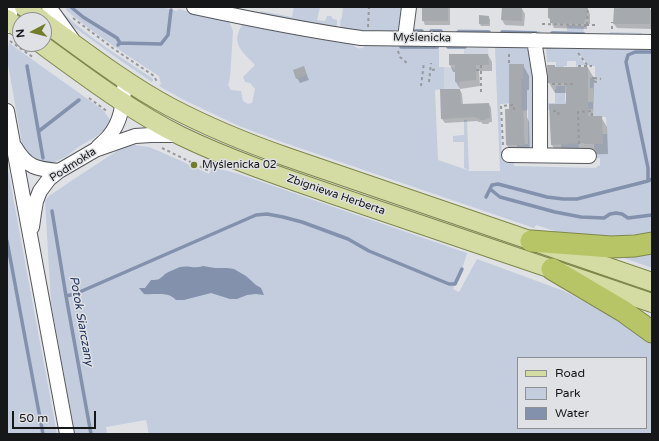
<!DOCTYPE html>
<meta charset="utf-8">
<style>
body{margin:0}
#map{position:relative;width:659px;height:441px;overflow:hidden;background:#dfe1e5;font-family:"Varela Round",sans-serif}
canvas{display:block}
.frame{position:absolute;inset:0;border:8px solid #161718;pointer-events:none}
.legend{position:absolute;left:517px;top:357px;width:130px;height:72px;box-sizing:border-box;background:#dfe1e5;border:1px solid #8f9093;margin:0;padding:5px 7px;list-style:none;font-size:12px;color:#161718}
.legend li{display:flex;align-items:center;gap:8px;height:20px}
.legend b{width:20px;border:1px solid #8f9093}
.north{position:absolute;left:12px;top:12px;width:40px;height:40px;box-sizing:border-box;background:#dfe1e5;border:1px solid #8f9093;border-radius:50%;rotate:263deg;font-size:11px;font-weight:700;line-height:16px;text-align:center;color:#161718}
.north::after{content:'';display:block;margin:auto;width:14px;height:18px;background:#737d29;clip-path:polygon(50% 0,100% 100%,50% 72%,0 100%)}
.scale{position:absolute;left:12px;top:411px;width:84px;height:18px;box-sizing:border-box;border:2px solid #161718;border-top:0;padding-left:5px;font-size:12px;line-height:14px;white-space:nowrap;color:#161718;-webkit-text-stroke:3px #dfe1e5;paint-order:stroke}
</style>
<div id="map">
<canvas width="659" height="441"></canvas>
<div class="frame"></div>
<ul class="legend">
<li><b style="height:5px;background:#d4dca4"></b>Road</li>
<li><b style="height:11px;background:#c3cdde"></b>Park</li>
<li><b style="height:11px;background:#8391ac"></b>Water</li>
</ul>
<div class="north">N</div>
<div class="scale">50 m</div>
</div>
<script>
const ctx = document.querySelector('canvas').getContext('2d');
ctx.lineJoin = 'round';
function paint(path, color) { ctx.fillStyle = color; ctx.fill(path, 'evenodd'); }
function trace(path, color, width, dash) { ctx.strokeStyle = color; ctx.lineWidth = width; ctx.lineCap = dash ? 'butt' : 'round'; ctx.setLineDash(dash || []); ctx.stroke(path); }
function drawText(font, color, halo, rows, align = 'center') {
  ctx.font = font + ' "Varela Round",sans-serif'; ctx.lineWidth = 3; ctx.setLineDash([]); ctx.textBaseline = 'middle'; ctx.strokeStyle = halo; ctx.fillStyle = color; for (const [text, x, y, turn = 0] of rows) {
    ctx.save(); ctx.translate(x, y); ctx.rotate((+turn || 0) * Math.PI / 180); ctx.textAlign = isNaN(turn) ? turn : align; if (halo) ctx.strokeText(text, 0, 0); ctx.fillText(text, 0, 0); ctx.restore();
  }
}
const built = new Path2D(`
 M 464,48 L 488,48 L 489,65 L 476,65 L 464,54 Z
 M 444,67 L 455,68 L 460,79 L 459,89 L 444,89 Z`);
const green = new Path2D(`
 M 67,7 L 165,7 L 165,8 L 177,11 L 178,9 L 229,21 L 233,31 L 230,78 L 228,85 L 231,90 L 241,91 L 243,101 L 248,104 L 252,103 L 255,89 L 250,83 L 245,82 L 243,77 L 255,65 C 243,52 230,44 242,25 L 245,24 L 287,32 L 309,37 L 351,43 C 356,49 361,51 367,44 L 439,44 L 439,67 L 444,67 L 444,89 L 435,90 L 438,160 L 470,171 L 500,171 L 495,48 L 498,44 L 528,45 L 535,68 L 533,149 L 517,150 L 517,145 L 528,144 L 528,110 L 523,111 L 523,110 L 521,110 L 515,103 L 500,104 L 502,157 L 514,162 L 514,166 L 595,168 L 600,165 L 600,158 L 595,158 L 594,144 L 603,144 L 602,134 L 607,134 L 606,117 L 602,117 L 601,116 L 593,116 L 593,109 L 577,110 L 579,151 L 561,151 L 561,144 L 569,144 L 560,109 L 547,110 L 547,103 L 555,103 L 555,89 L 556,89 L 556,86 L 565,86 L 565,102 L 593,102 L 593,88 L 590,88 L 590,78 L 595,78 L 595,66 L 589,66 L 577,52 L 577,53 L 586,65 L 577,65 L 577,67 L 576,67 L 576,61 L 567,61 L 567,66 L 564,66 L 564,83 L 556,83 L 556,62 L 547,62 L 546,45 L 652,47 L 652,233 L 615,238 L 579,236 L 558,232 L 536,225 L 534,228 L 282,142 L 239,126 L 184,100 L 159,86 L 161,84 L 159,76 C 128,56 96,35 67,11 L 66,9 Z
 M 294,7 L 320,7 L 317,20 L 325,21 L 327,16 L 331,16 L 333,19 L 337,20 L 337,25 L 334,30 L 260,16 L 261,13 L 260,11 L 292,17 Z
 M 343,7 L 406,7 L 401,32 L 384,34 L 341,29 L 340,22 L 342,17 Z
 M 60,10 C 87,37 121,57 152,78 L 153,80 L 152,82 L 121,61 L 71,25 L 63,18 Z
 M 567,25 L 584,26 L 583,36 L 552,36 L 552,31 L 567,31 Z
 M 458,29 L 489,30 L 489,34 L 458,34 Z
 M 502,30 L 541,31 L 539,35 L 502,34 Z
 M 610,32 L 642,33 L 642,38 L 610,37 Z
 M 9,43 L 103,110 L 111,121 C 104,133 92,139 80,146 C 73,151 62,160 54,162 C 40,166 27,155 22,143 L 7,59 Z
 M 464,120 L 467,120 L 469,170 L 464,168 L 464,142 L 453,142 L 453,136 L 464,135 Z
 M 133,145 L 149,147 L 177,159 L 209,174 L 212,167 L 239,174 L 345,211 L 467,253 L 462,269 L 453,289 L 459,292 L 477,259 L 564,291 L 636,330 L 652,341 L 652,434 L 149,434 L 146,420 L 106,427 L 107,434 L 75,434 L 51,303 L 45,201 L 49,196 L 74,179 L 120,149 ZM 518,358 L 646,358 L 646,428 L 518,428 Z
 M 7,165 L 57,434 L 7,434 Z
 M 652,249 L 652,268 L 610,253 Z`);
const water = new Path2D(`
 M 203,266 L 215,268 L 227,268 L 234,269 L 246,276 L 256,285 L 261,288 L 264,295 L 256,294 L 247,295 L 237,299 L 230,299 L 211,293 L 184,300 L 176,300 C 168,291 156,295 144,294 L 139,288 L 145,288 L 151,280 C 159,280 160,279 165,274 C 169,271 176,269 180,267 C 188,265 196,269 203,266 Z`);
const shadow = new Path2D(`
 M 423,7 L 450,7 L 450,25 L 425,25 L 423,20 Z
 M 615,7 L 649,7 L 652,12 L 652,29 L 617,28 L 614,24 Z
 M 522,9 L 525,14 L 524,26 L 505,25 L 502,20 Z
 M 587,9 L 590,14 L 590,24 L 587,24 L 587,29 L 554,28 L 549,18 Z
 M 488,17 L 490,19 L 490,26 L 481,26 L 480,24 Z
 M 488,55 L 492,62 L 492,71 L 479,71 L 480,86 L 460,89 L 456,82 L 456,72 L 453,72 L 450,65 Z
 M 523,65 L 529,76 L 529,90 L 527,90 L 527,117 L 529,122 L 530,155 L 513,156 L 507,145 L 506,110 L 510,110 Z
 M 555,66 L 556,68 L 588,68 L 594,78 L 593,117 L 601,117 L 607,127 L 608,154 L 558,155 L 552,145 L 567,105 L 567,93 L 555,93 L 549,83 Z
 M 304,68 L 309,80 L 300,83 L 297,78 Z
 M 460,90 L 462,94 L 463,105 L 489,104 L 491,108 L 492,122 L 490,122 L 488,124 L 483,124 L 481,122 L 478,122 L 478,121 L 445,123 L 442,119 Z`);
const stream = new Path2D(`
 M 71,7 L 83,17 L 117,38 L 120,43
 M 412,31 L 422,31
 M 431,31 L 441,31
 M 458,32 L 489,32
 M 502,32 L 536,33
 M 552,33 L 584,34
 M 118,45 L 120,43 L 161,44 L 168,35 L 171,10
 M 401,47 L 437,47
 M 448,47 L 465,47
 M 27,66 L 43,158
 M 39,131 L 79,100
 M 648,181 L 648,168 L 626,62 L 628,55 L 635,52 L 652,52
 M 490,189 L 500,197 L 555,212 L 581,217 L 604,218 L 610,214 L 616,213 L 622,214 L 628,218 L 652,215
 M 486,197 L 492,185 L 498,184 L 547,197 L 563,199 L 577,199 L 648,181 L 652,179
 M 52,211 L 66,296 L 91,434
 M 7,241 L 43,434
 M 66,296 L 75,294 L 256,215 L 267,214 L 283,217 L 302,222 L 348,239 L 369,251 L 449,284 L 455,284 L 462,269`);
const building = new Path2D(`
 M 422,7 L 448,7 L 448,21 L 422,21 Z
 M 502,7 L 522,8 L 522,21 L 501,20 Z
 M 548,7 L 588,8 L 587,19 L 585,19 L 584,24 L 550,23 L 550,18 L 548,18 Z
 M 619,7 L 650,7 L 650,24 L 613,24 L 614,8 L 619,9 Z
 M 479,15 L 489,16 L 489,24 L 479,24 Z
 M 449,54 L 488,54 L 488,64 L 476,65 L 476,80 L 455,82 L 455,65 L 449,65 Z
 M 509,64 L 524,64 L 523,79 L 521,79 L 521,110 L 523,110 L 525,145 L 506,145 L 505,109 L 509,109 Z
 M 547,65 L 555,65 L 555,67 L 588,67 L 588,116 L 602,116 L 603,144 L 584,144 L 584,143 L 551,145 L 549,104 L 566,104 L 566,83 L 548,83 Z
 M 304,66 L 307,75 L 296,79 L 293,70 Z
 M 440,89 L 460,89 L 461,104 L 489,103 L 490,118 L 487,118 L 485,120 L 480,120 L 478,118 L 475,118 L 475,117 L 441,119 Z`);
const path = new Path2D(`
 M 73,18 L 114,49 L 154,76 L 157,82 L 157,83
 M 542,24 L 585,25 L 585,29
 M 586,25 L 595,25
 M 587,25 L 588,7
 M 368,27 L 369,7
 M 612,29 L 612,22
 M 10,41 L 34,58
 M 398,51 L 400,57 L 407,63
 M 578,53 L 588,66 L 592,66
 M 509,63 L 509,52
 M 481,65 L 481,92
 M 578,66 L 588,66
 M 432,70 L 437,69
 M 476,70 L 481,70
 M 592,78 L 594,78 L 593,81 L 597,82
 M 594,78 L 601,79
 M 429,82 L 431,63
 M 552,84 L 576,84
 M 421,86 L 424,62
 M 89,98 L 108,112
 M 553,111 L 558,111 L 559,117
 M 579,144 L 578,112 L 592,111 L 592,116
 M 503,145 L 501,106 L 514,105 L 514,110
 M 162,148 L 209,171`);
const minor = new Path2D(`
 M 49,7 L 72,39
 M 194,7 C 250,19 305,30 361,38 L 652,42
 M 7,26 L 9,21 L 11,7
 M 405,38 L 409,7
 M 534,40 L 540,77 L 540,155
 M 7,111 L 67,434
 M 15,147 C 27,168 37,169 59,171
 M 98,147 C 102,143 106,140 109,136 C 123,120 123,99 125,80
 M 509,155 L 589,156
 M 32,227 L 34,213 L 36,201 L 40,191 L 49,179 L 59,171 L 95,150 L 135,136 L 151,135 L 177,135`);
const major = new Path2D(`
 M 24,7 L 42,20
 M 7,19 L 20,29
 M 44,22 C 84,51 127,84 170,107 C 208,127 247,143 287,157 L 652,282
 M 41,44 C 86,77 131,111 181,136 C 241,165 306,185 369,207 C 464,239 558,271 652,303`);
const highway = new Path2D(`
 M 531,241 L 611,247 L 635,246 L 652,243
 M 552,269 L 623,311 L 652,332`);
const markers = [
 [194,165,4,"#737d29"]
];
const streetNames = [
 ["Myślenicka",422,38,1],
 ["Podmokła",73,165,-33],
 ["Zbigniewa Herberta",336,195,19]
];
const poiNames = [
 ["Myślenicka 02",202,165]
];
const waterNames = [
 ["Potok Siarczany",81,321,80]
];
paint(built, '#d0d6e1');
paint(green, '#c3cdde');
paint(water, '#8391ac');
paint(shadow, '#0003');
trace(stream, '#8391ac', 3.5);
paint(building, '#a6a9ad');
trace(minor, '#56585c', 16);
trace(major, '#7f884b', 20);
trace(highway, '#7f884b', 23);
trace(path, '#97999c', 2, [3, 3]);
trace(minor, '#fff', 14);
trace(major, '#d4dca4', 18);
trace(highway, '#b8c567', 21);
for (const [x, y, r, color] of markers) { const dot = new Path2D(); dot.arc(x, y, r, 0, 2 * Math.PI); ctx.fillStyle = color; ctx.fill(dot); trace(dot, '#dfe1e5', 1.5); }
drawText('11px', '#161718', '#dfe1e5', streetNames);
drawText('11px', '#161718', '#dfe1e5', poiNames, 'left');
drawText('italic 12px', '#20345a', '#dfe1e5', waterNames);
</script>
